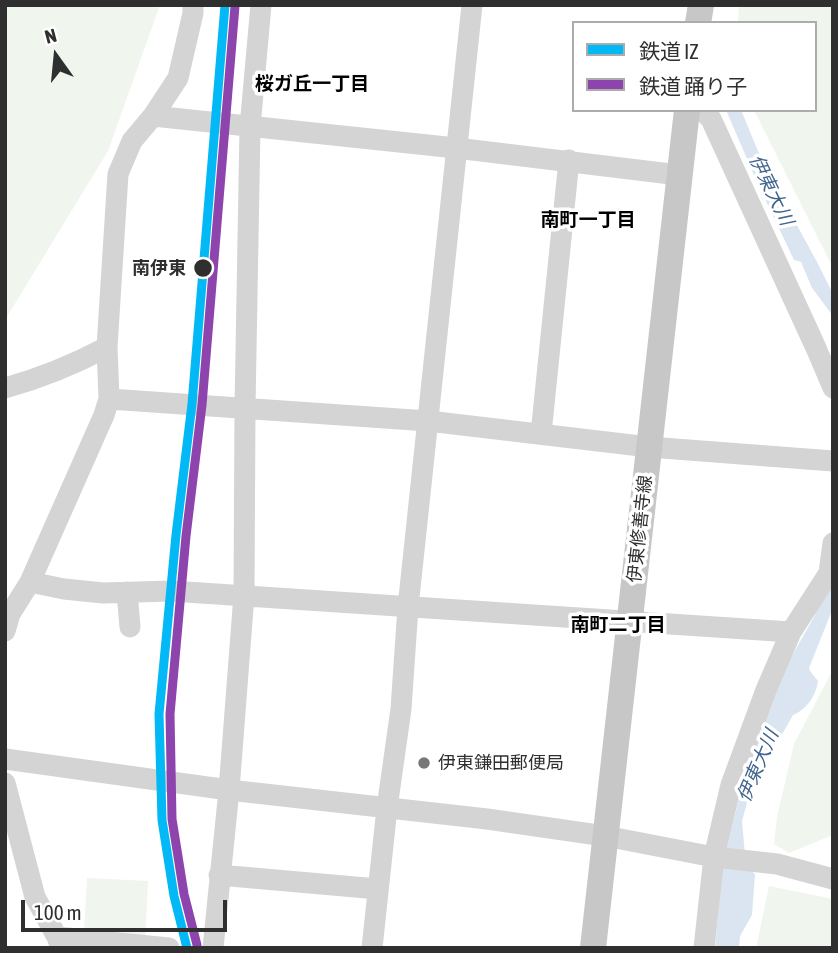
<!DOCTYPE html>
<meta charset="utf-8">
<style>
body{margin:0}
#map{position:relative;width:838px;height:953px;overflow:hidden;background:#fff;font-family:"Asap Condensed","Noto Sans JP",sans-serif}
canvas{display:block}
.frame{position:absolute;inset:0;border:7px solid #2f2f2f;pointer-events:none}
.legend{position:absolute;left:572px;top:21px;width:245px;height:91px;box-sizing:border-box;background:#fff;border:2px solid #acacac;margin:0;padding:9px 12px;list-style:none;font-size:21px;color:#2f2f2f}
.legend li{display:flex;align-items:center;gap:14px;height:35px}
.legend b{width:35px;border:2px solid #acacac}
.north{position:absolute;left:21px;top:21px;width:70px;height:70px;-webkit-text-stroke:5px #fff;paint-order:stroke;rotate:345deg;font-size:19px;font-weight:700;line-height:28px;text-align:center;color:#2f2f2f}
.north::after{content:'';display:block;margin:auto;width:24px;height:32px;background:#2f2f2f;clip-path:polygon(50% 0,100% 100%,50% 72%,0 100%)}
.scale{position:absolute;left:21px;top:900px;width:206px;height:32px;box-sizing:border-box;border:4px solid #2f2f2f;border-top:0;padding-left:9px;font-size:21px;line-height:24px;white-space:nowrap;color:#2f2f2f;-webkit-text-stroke:5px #fff;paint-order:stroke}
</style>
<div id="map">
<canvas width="838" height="953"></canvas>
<div class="frame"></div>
<ul class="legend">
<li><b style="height:9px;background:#02b8f5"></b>鉄道 IZ</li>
<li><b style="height:9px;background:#8e44ad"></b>鉄道 踊り子</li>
</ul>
<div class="north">N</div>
<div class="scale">100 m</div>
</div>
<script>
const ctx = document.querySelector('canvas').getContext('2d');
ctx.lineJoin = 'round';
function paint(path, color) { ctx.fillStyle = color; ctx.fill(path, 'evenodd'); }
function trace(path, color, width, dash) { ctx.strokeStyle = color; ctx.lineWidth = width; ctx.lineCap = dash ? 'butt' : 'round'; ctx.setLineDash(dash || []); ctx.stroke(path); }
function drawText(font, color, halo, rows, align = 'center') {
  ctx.font = font + ' "Asap Condensed","Noto Sans JP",sans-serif'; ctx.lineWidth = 7; ctx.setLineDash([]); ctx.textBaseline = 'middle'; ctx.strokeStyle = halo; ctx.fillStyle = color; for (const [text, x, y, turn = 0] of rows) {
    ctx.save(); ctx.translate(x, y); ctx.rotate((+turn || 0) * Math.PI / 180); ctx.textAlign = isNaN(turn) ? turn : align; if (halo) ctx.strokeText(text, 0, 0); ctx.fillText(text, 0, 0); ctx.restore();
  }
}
const green = new Path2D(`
 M 5,5 L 160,5 L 108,151 L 5,320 Z
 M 739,5 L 833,5 L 833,268 L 754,110 L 815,110 L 815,23 L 738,23 Z
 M 833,669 L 833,835 L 789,853 L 774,844 L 777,817 L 794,744 Z
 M 87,878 L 148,881 L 145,947 L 84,931 Z
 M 769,886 L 833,899 L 833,948 L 756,948 Z`);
const water = new Path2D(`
 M 726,110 L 741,110 L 763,163 L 817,262 L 833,294 L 833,316 L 812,288 L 801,262 L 794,260 L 757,182 Z
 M 833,579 L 833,608 L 809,668 L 810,671 L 818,681 C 816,696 806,710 793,715 L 780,738 L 773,745 L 754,781 L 748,799 L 742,821 L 746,866 L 755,874 L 752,915 L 740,936 L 739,948 L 715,948 L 723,864 L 740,794 L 743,787 L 744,776 L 771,701 L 793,654 L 815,615 L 816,609 Z`);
const minor = new Path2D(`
 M 702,110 L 711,119 L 816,348 L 833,388
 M 153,116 L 456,148 L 679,175
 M 5,388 C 41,378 75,364 107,347
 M 109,399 L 428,421 L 649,447 L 833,461
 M 541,434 L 569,160
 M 30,582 L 64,589 L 103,593 L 171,591 L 791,632
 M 127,592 L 130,627
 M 5,631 L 10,614 L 30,582 L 104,415 L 109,399 L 107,347 L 118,174 L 132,141 L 153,116 L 178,78 L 193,13 L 193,5
 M 5,759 L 229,790 L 487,819 L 605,836 L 714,857 L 777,864 L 833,879
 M 5,783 L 35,897 L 57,937 L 61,948
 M 219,875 L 378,889
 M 57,937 L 169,948
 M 213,948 L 229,790 L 244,595 L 245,407 L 250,127 L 261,5
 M 372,948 L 387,808 L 401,709 L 408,607 L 472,5
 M 704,948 L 714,857 L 731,785 L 766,690 L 791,632 L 829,573 L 833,543`);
const major = new Path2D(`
 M 698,23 L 701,5
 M 593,948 L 687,110`);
const rail1 = new Path2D(`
 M 187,948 L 174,896 L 162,820 L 159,714 L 176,535 L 192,404 L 225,5`);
const rail2 = new Path2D(`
 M 197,945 L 184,894 L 172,819 L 170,714 L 186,536 L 202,405 L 235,6`);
const markers = [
 [203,268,10,"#2f2f2f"],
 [424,763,7,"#787878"]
];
const stopNames = [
 ["南伊東",186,268]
];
const streetNames = [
 ["伊東修善寺線",640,529,-84]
];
const poiNames = [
 ["伊東鎌田郵便局",438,763]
];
const neighbourhoodNames = [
 ["桜ガ丘一丁目",312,84],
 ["南町一丁目",588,220],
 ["南町二丁目",618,625]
];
const waterNames = [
 ["伊東大川",771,190,64],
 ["伊東大川",758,766,-67]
];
paint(green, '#f0f5ed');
paint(water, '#dbe5f1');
trace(minor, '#d4d4d4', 21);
trace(major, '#c7c7c7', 26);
trace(rail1, '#02b8f5', 9);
trace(rail2, '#8e44ad', 9);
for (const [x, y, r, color] of markers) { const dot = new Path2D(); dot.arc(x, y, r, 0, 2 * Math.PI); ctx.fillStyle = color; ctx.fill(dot); trace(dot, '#fff', 2.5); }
drawText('bold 18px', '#2f2f2f', '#fff', stopNames, 'right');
drawText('18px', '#2f2f2f', '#fff', streetNames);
drawText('18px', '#2f2f2f', '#fff', poiNames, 'left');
drawText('bold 19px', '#000', '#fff', neighbourhoodNames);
drawText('italic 19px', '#40658e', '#fff', waterNames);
</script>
